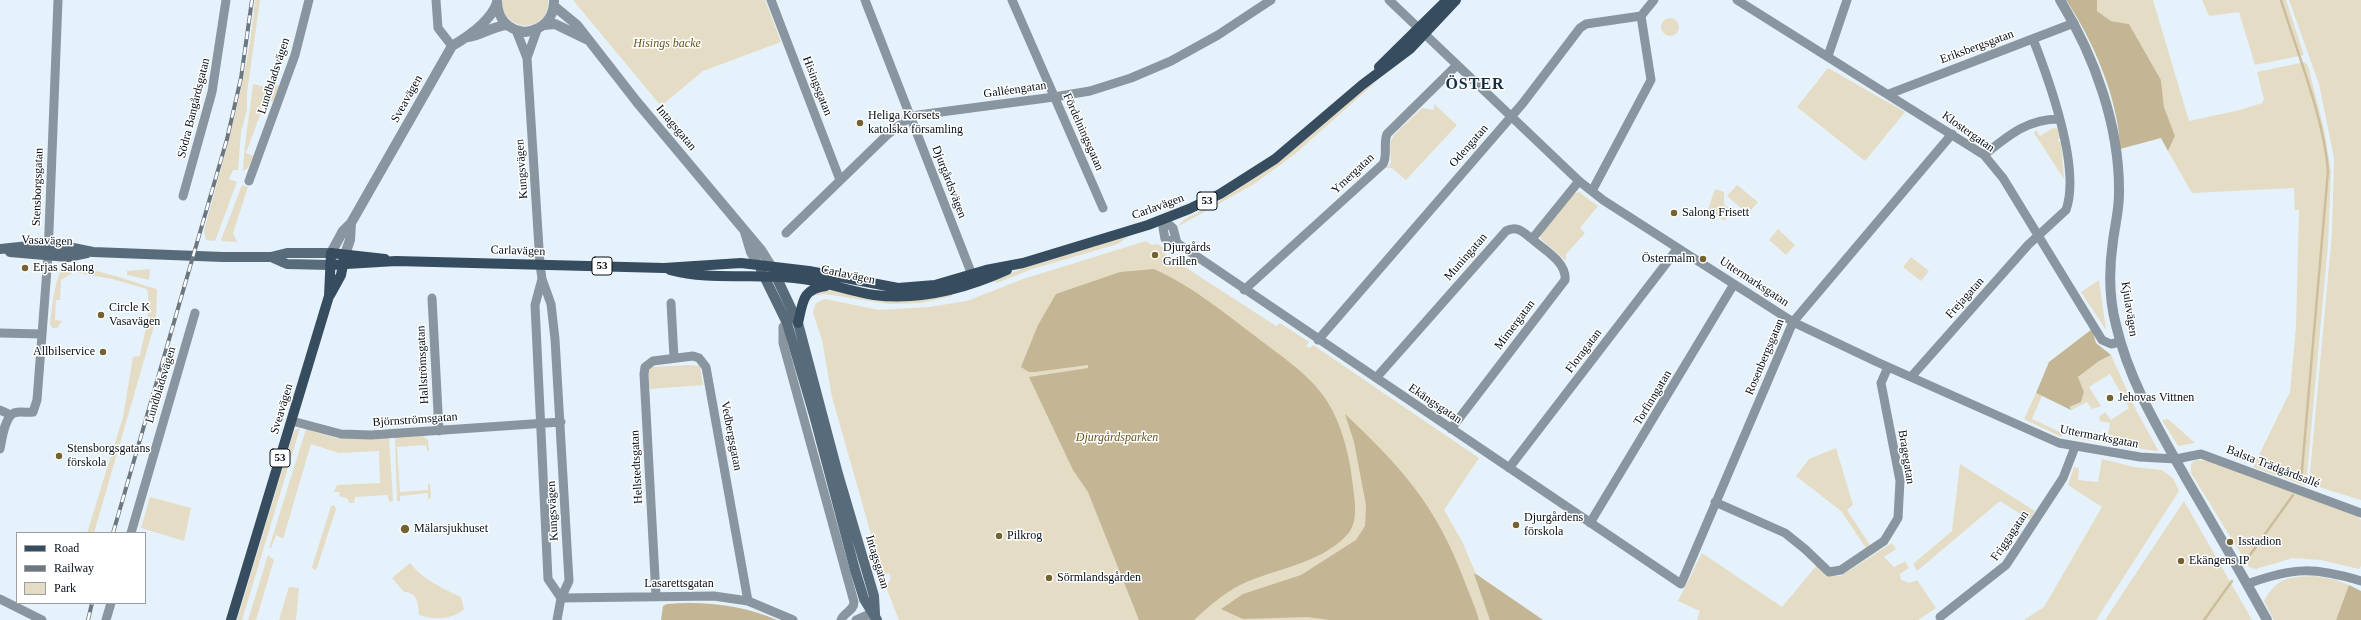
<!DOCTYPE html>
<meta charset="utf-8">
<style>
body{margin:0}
#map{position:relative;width:2361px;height:620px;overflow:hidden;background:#e5f2fc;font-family:"Times New Roman",serif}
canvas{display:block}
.legend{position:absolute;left:16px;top:532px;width:130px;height:72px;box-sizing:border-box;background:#fff;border:1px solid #9b9fa2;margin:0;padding:5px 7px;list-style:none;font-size:12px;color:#040e16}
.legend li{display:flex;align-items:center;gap:8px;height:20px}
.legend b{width:20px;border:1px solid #9b9fa2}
</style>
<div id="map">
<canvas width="2361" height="620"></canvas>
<ul class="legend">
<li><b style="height:5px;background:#364d5f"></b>Road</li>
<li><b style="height:5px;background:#6c7780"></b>Railway</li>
<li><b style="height:11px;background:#e5dcc5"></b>Park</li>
</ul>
</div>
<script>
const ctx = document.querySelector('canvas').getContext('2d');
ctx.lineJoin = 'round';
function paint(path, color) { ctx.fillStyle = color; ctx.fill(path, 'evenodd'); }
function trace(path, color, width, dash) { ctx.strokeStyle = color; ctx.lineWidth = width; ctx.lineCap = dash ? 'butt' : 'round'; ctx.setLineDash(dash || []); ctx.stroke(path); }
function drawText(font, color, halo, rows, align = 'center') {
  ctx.font = font + ' "Times New Roman",serif'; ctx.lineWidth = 3; ctx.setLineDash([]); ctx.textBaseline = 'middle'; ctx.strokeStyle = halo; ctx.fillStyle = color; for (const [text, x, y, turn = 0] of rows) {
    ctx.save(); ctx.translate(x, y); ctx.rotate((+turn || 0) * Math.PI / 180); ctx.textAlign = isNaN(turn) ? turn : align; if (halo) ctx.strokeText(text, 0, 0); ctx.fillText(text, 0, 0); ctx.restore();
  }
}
const green = new Path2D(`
 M 255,0 L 260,0 L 247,93 L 247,110 L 241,132 L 238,170 L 233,170 L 229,179 L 237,182 L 215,241 L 206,240 L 204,231 C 225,154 248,80 255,0 Z
 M 502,0 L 548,0 C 550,33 503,35 502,0 Z
 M 573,0 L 765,0 L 781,42 L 703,71 L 661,106 Z
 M 2097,0 L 2153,0 L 2189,121 L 2240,110 L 2262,103 L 2264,99 L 2257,72 L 2305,62 L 2308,66 L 2324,129 L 2331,171 L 2328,244 L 2306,486 L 2253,467 L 2290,392 L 2296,327 L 2299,210 L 2295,210 L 2294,188 L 2192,193 L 2168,151 L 2175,136 L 2164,107 L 2161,80 L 2129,24 L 2111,21 L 2097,11 Z
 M 2202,0 L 2286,0 L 2304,55 L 2255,65 L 2239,12 L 2209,16 Z
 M 2289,0 L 2361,0 L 2361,500 L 2309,484 L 2332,233 L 2334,158 L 2319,84 Z
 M1661 27a9 9 0 1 1 18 0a9 9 0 1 1-18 0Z
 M 1828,68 L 1905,112 L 1865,161 L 1797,107 Z
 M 1376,82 L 1295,154 L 1254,184 L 1179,226 C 1182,215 1215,209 1225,196 L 1283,158 L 1362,90 Z
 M 275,83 L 279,86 L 273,101 L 266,99 L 246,153 L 253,156 L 248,168 L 243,171 C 244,142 250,113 253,84 L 274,89 Z
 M 1434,104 L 1457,125 L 1406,180 L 1392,168 L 1386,168 L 1391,163 L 1390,143 L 1394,135 L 1422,108 L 1434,110 Z
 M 2053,128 L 2058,129 L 2060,138 L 2057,141 L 2061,142 L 2064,179 L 2034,133 L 2036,130 L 2040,136 Z
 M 242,185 L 248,187 L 233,233 L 237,242 L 223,241 L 221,240 Z
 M 1737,185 L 1758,202 L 1748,214 L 1727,196 Z
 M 1715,189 L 1724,192 L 1724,204 L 1732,211 L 1724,221 L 1708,209 Z
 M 1579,192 L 1598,206 L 1580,228 L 1585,233 L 1566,254 L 1566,261 L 1541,239 L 1540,233 L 1573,194 Z
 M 1778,229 L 1795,245 L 1786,255 L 1769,240 Z
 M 1129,236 L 1118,244 L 1032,269 L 997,283 L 994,281 L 1025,267 Z
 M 1146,241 L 1152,245 L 1158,244 L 1166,250 L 1165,254 L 1276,326 L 1280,323 L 1309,342 L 1306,346 L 1310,348 L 1313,345 L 1479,458 L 1444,510 L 1462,541 L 1476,574 L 1543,620 L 899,620 L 886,587 L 891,578 L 888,572 L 884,580 L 832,397 L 822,340 L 813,312 L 816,303 L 825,299 L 879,310 L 929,307 L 967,301 L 1023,279 Z
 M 1911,257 L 1929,271 L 1921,281 L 1903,267 Z
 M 63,269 C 89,264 132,282 157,289 L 156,319 L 94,533 L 87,533 L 123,417 L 133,357 L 140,356 C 144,335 152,310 147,289 L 112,279 L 74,272 L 61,280 L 60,300 L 56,300 L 55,320 L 62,321 L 57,328 L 52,328 L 50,324 C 52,310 54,278 63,269 Z
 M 150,269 L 149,280 L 127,275 L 127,271 Z
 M 2099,280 L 2106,330 L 2081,292 Z
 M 821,289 L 889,300 L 952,293 L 952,296 L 921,303 L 890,304 L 825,294 L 811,296 Z
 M 2111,355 L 2136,410 L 2158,450 L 2156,451 L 2074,438 L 2075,434 L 2108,439 L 2110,423 L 2100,421 L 2099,417 L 2105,412 L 2111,420 L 2129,408 L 2110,374 L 2089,387 L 2101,406 L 2092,409 L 2087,402 L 2071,410 L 2070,408 L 2081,402 L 2084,392 L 2078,377 L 2099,361 Z
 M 689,365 L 700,366 L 703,385 L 650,389 L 648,374 L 650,367 Z
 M 2036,393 L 2042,396 L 2032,419 L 2062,433 L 2061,437 L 2024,419 Z
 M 2168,419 L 2195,443 L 2178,446 L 2162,420 Z
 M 300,428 L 242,620 L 237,620 L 292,437 L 295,430 Z
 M 306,429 L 336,438 L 389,437 L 393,501 L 389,502 L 388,495 L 355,497 L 354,503 L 349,503 L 348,499 L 339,496 L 340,492 L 334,492 L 337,485 L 380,483 L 379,451 L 339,453 L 311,444 L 283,539 L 276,535 L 271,548 L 269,548 Z
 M 423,436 L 428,440 L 429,451 L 427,451 L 426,445 L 397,447 L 400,492 L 428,490 L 428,484 L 430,484 L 431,498 L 428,499 L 428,493 L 400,496 L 400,501 L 397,501 L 395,437 Z
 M 1836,448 L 1853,505 L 1847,510 L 1870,545 L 1866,548 L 1841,511 L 1796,476 L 1809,459 Z
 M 2102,459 L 2134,467 L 2162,470 L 2173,478 L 2179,491 L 2096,620 L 2024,620 L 2044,607 L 2102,507 L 2068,485 L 2074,467 L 2079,468 L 2078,480 L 2098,482 Z
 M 2196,460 L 2209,461 L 2357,515 L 2361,520 L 2361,566 L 2359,569 L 2321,560 L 2293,558 L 2256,569 L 2249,567 L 2191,473 L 2191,464 Z
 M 1960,464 L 2035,511 L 2030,520 L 2000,501 L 1917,571 L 1913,564 L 1952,531 Z
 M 150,497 L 191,508 L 184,541 L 141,528 Z
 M 2184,501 L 2252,620 L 2105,620 Z
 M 334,505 L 336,509 L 317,568 L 314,570 L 312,567 L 331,506 Z
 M 1892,543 L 1896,549 L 1884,557 L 1894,567 L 1905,561 L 1909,568 L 1900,574 L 1901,580 L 1909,583 L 1917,580 L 1936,608 L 1918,620 L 1697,620 L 1700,611 L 1678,601 L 1702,553 L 1782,607 L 1817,565 L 1826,576 L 1841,576 Z
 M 268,555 L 274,560 L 256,620 L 248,620 Z
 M 410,563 C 425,581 440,587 461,597 L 464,609 C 453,620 432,620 419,615 C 418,604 418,592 404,592 L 392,578 Z
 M 2314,576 L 2333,579 L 2349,585 L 2336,620 L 2274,620 L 2264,601 C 2278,577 2288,577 2314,576 Z
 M 289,587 L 299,588 L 296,620 L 279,620 Z`);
const forest = new Path2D(`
 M 2066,0 L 2097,0 L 2097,11 L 2111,21 L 2129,24 L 2161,80 L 2164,107 L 2175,136 L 2168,151 L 2161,138 L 2120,149 C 2119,100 2093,40 2066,0 Z
 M 1154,269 C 1192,286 1223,312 1255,336 C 1279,355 1307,372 1325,398 C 1342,423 1350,457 1353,487 C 1355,503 1359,523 1346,536 C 1318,565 1275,568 1240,585 C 1223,594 1208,607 1194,620 L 1139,620 L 1088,492 L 1073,470 L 1029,377 L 1088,368 L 1088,365 L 1035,372 L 1029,372 L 1021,367 L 1038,325 L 1056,294 L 1120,272 Z
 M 2092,329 L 2096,343 L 2111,355 L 2099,361 L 2078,377 L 2084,392 L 2081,402 L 2070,407 L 2071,410 L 2036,393 L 2049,362 Z
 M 1345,414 C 1402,468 1436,505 1464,580 C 1469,593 1475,606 1479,620 L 1329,620 L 1307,617 L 1243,619 L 1221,609 L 1243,594 L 1301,575 L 1356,540 L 1365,526 L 1366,505 L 1354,442 Z
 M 1474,574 L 1476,574 L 1543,620 L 1490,620 Z
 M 2349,585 L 2361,591 L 2361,620 L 2336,620 Z
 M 667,604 C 705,601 742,605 777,620 L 661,620 L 663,606 Z`);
const stream = new Path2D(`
 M 2281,0 C 2297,52 2324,118 2328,171 L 2301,481
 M 2250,555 L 2293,495
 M 2204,620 L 2232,581`);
const minor = new Path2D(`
 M 436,0 L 438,28 L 452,46
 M 771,0 L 840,180
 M 865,0 L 974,280
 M 1012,0 L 1103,208
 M 1389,0 L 1579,181 L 1603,200 L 1793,322 L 1877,362 L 2059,443 L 2140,457 L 2176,459 L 2201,454 L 2361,513
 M 1737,0 L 1984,155 L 2003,178 L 2102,340 L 2111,344 L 2120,342
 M 516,30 L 527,58 L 540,264 L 542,279 L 551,304 L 555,339 L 569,581 L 561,598 L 557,620
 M 1828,56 L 1847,0
 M 527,58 L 537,30
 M 1889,94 L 2074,23
 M 1984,155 C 2008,136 2027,119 2059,119
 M 249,181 L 295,55 L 309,0
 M 1592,191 L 1651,80 L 1641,16
 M 183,196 L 212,92 L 226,0
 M 1164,220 L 1163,228 L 1165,239 L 1177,243 L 1681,584 L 1793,322 L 1952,134
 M 1164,220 L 1173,228 L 1177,243
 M 786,233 L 887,135 L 911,116 L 1054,97 L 1090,91 L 1131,78 L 1171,61 L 1218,35 L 1271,0
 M 542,279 L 535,305 L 548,579 L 561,598
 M 1244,290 L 1383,164 C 1388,155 1383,144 1387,134 L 1457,65
 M 432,298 L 439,431
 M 671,303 L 674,358
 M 787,323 L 783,327 L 783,343 L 854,602 C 854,611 844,612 841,620
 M 0,333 L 42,334
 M 1318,340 L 1523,103 L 1580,28 L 1586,24 L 1641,16 L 1654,0
 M 1911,377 L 2028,245 L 2066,210 C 2081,168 2049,80 2033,39
 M 1376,378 L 1506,231 C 1517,225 1523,232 1532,239 L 1579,181
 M 0,410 L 11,415
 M 292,421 L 341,434 L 371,435 L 561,422
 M 1451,429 L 1565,280 C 1567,262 1544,250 1532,239
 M 0,449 C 2,440 4,418 14,413 C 19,411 27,413 33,412 L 37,400 L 48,256 L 58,0
 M 1509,468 L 1678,248
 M 1715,502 L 1785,533 L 1805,549 L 1829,572 L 1841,570 L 1884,541 L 1898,518 L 1900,481 L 1881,383 L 1888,367
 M 1590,523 L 1734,284
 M 131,533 L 195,313
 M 2247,584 C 2294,567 2314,567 2361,581
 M 656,596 L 644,374 L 645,367 L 653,361 L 693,356 L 699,358 L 706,367 L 748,601
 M 561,598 L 714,596 L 748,601 L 793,620
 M 0,599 L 42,620
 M 1940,617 L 2006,565 L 2063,478 L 2075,447
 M 106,620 L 111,603
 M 856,620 L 867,615 L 875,616 L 873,619`);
const tertiary = new Path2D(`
 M 2060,0 C 2095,57 2120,127 2119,194 C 2119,210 2115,225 2113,241 C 2109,268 2109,298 2116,325 C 2129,381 2159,430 2187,480 C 2214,526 2241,573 2267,620
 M 497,2 C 498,19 508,30 525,32 C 543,30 554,18 554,1
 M 554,6 L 577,25 L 637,102 L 761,250 L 771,266
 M 544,25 L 555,24 L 586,39
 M 468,37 C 482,35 493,26 507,25
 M 745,232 L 751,252 L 758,265
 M 331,253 L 343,231 L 351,223 L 452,46 C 469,36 490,22 497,3
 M 345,254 L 350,240 L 351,223`);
const secondary = new Path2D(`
 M 0,249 L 29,246 L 68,247 L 93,252 L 223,257 L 271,257 L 287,253 L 331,253
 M 10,252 L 68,257 L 87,253
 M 271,257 L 287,264 L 330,265
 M 761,270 L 787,323 L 814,415 L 855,570 L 864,599 L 877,620
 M 773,270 L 798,323 L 838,474 L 874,596 L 875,614`);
const primary = new Path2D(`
 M 1379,67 L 1447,0
 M 330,265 L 396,261 L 664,268 L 741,263 L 809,271 L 898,288 L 935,285 L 986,270 L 1023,263 L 1148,225 L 1189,209 L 1220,194 L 1275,159 L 1362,85 L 1410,49 L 1456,0
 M 670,270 C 710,281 752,273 794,278 C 821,280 847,291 874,295 C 921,301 965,289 1007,270
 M 330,295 L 341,275 L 344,260
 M 798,323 C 803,302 802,289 826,286
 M 231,620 L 329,296 L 331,253 L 385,259`);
const rail = new Path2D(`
 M 113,533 L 227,139 L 241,78 L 252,0
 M 88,620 L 92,603`);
const markers = [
 [860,123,4,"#756231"],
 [1674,213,4,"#756231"],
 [1155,255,4,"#756231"],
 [1703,259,4,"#756231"],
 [25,268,4,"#756231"],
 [101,315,4,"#756231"],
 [103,352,4,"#756231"],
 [2110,398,4,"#756231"],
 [59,456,4,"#756231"],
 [1516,525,4,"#756231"],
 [405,529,5,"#756231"],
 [999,536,4,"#756231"],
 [2230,542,4,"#756231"],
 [2181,561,4,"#756231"],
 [1049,578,4,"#756231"]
];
const shields = [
 [1207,201,20],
 [602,266,20],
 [280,458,20]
];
const shieldNames = [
 ["53",1207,201],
 ["53",602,266],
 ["53",280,458]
];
const parkNames = [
 ["Hisings backe",667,44],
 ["Djurgårdsparken",1117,438]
];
const streetNames = [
 ["Eriksbergsgatan",1977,47,-20],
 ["Lundbladsvägen",274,76,-72],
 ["Hisingsgatan",817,86,69],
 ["Galléengatan",1015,90,-8],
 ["Sveavägen",407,99,-61],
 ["Södra Bangårdsgatan",194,108,-76],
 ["Intagsgatan",676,128,50],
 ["Fördelningsgatan",1083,132,66],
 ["Klostergatan",1968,132,35],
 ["Odengatan",1469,146,-49],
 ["Kungsvägen",522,169,-94],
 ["Ymergatan",1353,174,-43],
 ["Djurgårdsvägen",949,182,69],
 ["Stensborgsgatan",38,187,-88],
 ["Carlavägen",1158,207,-20],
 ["Vasavägen",47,241,2],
 ["Carlavägen",518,251,2],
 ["Muningatan",1466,257,-49],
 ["Carlavägen",848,275,12],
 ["Uttermarksgatan",1754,282,33],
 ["Frejagatan",1965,298,-48],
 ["Kjulavägen",2129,309,81],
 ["Mimergatan",1515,325,-53],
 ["Floragatan",1584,351,-53],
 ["Rosenbergsgatan",1765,357,-67],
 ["Hallströmsgatan",423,365,-93],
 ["Lundbladsvägen",161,385,-73],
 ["Torfinngatan",1653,398,-59],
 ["Ekängsgatan",1435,404,34],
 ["Sveavägen",282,409,-73],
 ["Björnströmsgatan",415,420,-4],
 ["Vedbergsgatan",731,436,79],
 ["Uttermarksgatan",2099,437,11],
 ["Bragegatan",1906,457,81],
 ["Hellstedtsgatan",637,467,-93],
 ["Balsta Trädgårdsallé",2273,467,21],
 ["Kungsvägen",553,511,-93],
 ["Friggagatan",2010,536,-56],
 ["Intagsgatan",877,562,73],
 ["Lasarettsgatan",679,584]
];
const poiNames = [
 ["Heliga Korsets",868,116],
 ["katolska församling",868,130],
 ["Salong Frisett",1682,213],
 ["Djurgårds",1163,248],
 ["Grillen",1163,262],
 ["Östermalm",1695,259,"right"],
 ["Erjas Salong",33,268],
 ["Circle K",109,308],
 ["Vasavägen",109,322],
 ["Allbilservice",95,352,"right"],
 ["Jehovas Vittnen",2118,398],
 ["Stensborgsgatans",67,449],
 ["förskola",67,463],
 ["Djurgårdens",1524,518],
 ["förskola",1524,532],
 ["Mälarsjukhuset",414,529],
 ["Pilkrog",1007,536],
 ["Isstadion",2238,542],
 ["Ekängens IP",2189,561],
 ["Sörmlandsgården",1057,578]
];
const districtNames = [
 ["ÖSTER",1475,85]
];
paint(green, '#e5dcc5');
paint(forest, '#c4b694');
trace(stream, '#cbbe9c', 2.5);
trace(minor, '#8996a0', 9);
trace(tertiary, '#8996a0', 10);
trace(secondary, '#586b7a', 10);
trace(primary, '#364d5f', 10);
trace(rail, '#6c7780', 4);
trace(rail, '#fff', 2.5, [8]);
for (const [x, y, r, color] of markers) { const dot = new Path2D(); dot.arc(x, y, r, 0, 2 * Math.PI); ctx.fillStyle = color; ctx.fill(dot); trace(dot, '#fff', 1.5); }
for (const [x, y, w] of shields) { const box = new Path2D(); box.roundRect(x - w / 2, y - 9, w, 18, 3); ctx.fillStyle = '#fff'; ctx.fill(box); trace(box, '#040e16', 1); }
drawText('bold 11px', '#040e16', null, shieldNames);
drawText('italic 12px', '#68541b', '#fff', parkNames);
drawText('12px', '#040e16', '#fff', streetNames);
drawText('12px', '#040e16', '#fff', poiNames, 'left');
ctx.letterSpacing = '1px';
drawText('bold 16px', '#122e41', '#fff', districtNames);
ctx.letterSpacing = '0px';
</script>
